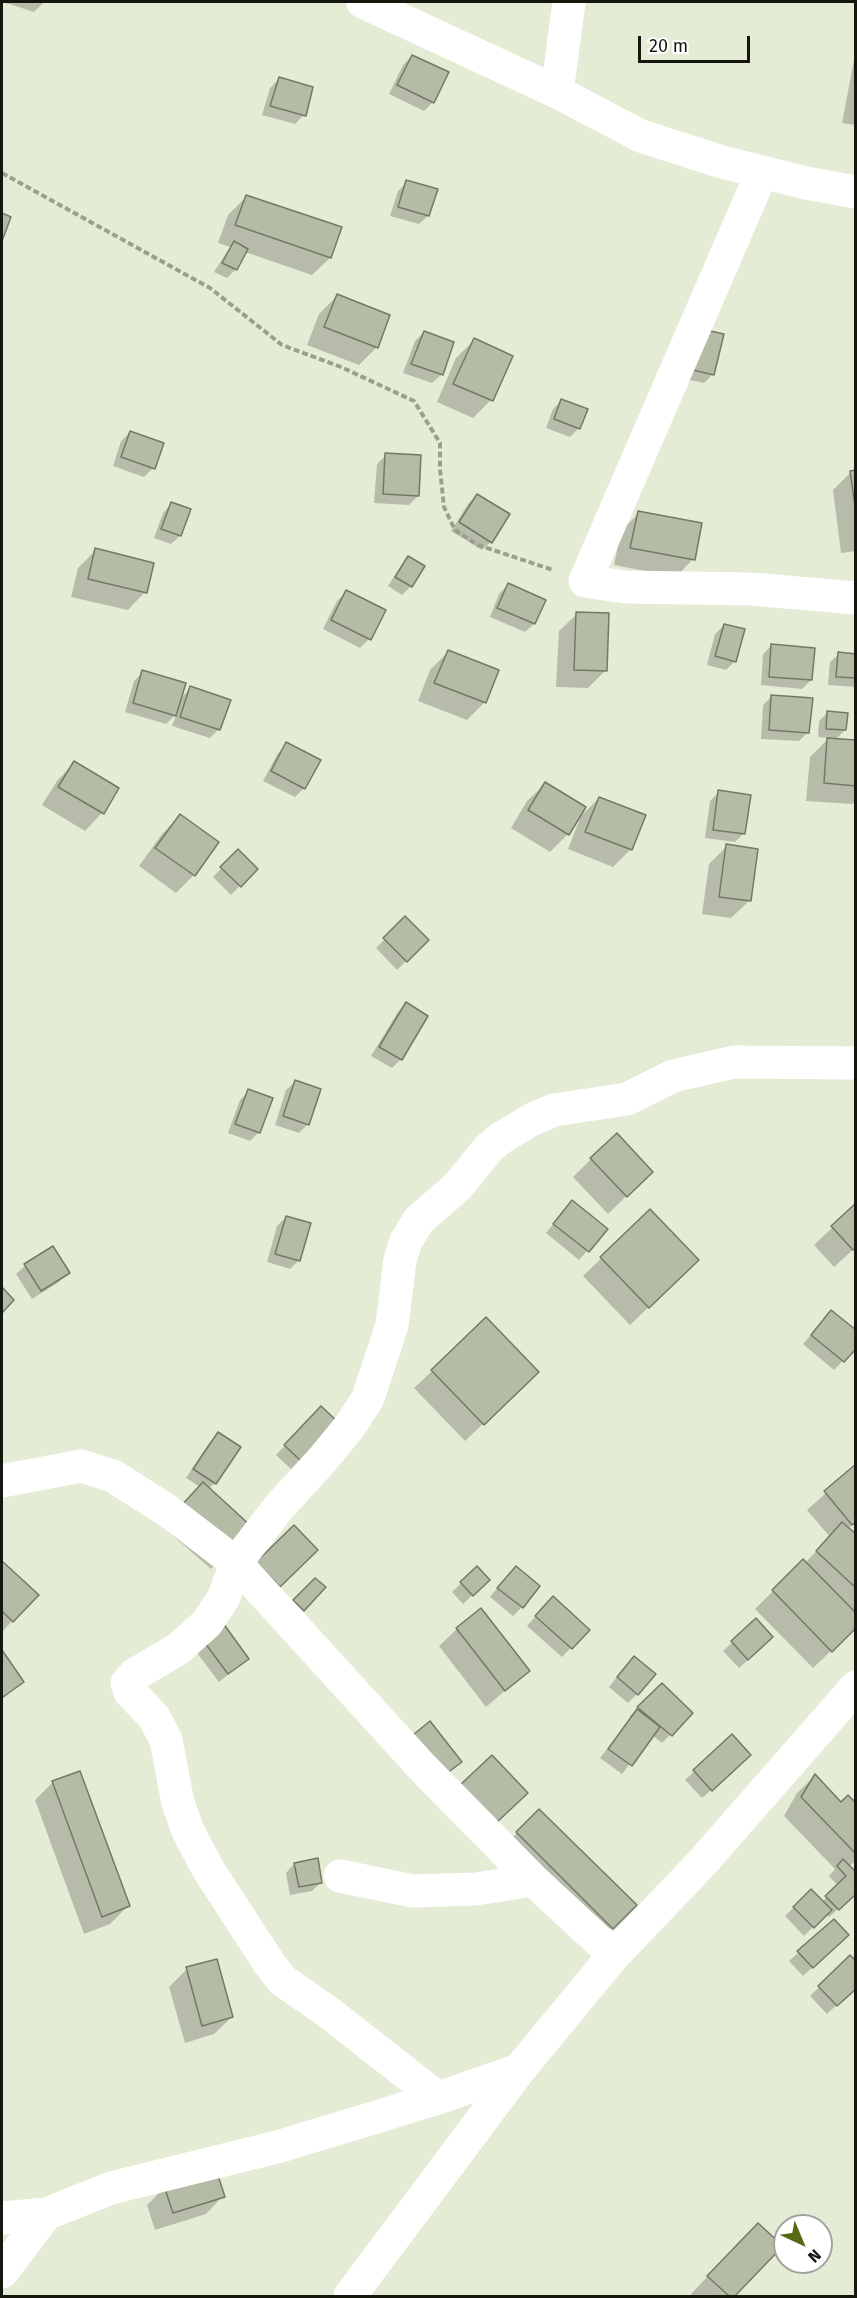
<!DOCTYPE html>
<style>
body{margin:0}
#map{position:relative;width:857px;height:2298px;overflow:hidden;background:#e5ecd5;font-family:"Fira Sans",sans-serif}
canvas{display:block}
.frame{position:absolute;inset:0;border:3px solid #15170f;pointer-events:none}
.north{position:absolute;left:773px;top:2214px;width:60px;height:60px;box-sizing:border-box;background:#fff;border:2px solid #a1a29f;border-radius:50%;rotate:136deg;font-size:16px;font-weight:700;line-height:24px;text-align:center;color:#15170f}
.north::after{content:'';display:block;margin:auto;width:21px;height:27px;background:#576913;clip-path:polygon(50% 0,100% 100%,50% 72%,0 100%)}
.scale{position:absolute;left:638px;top:36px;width:112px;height:27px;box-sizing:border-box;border:3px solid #15170f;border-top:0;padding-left:8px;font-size:18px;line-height:21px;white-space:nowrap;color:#15170f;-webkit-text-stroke:4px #fff;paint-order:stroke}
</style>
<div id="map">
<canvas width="857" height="2298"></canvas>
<div class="frame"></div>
<div class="north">N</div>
<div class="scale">20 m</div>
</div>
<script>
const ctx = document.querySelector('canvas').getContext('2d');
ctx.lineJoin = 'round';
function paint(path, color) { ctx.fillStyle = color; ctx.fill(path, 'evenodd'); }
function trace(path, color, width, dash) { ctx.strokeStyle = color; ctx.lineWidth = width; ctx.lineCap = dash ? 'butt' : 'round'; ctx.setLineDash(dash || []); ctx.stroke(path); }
const shadow = new Path2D(`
 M 3,2 L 44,2 L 34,12 Z
 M 856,49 L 856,125 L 842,123 Z
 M 412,56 L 433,102 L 424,111 L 389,94 L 403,65 Z
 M 279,79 L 304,115 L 295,124 L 262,115 L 270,88 Z
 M 407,182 L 428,216 L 419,224 L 390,216 L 398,191 Z
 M 246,197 L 330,258 L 312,275 L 245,252 L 236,269 L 227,278 L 214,272 L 230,247 L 218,243 L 228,215 Z
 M 337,296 L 377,347 L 359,365 L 307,345 L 319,314 Z
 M 424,332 L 453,343 L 441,375 L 432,383 L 403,373 L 415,341 Z
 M 722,335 L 713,374 L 704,383 L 685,379 Z
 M 474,340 L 511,356 L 491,400 L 473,418 L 437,402 L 456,358 Z
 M 562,400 L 579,428 L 570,437 L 546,428 L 553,409 Z
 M 130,432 L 153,468 L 144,477 L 113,466 L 121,441 Z
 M 386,455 L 418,496 L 409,505 L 374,503 L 377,464 Z
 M 851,472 L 856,472 L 856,551 L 841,553 L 833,490 Z
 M 477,495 L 491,542 L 482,550 L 451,531 L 468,504 Z
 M 171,504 L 189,510 L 180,536 L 171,544 L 154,538 L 163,513 Z
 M 639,513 L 693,559 L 676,577 L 614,565 L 621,531 Z
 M 96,550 L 145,592 L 128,610 L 71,597 L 78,568 Z
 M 409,558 L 423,566 L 411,586 L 402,595 L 388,586 L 400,567 Z
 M 508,585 L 544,600 L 534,624 L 525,632 L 490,617 L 499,594 Z
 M 346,592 L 369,639 L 360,648 L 323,629 L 337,601 Z
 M 577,614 L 606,670 L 588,688 L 556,687 L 559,631 Z
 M 724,625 L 735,661 L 726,670 L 707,665 L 715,634 Z
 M 772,645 L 811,680 L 802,689 L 761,685 L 763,654 Z
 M 448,652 L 485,702 L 467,720 L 418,701 L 430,670 Z
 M 839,654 L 856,655 L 856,687 L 828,685 L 830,662 Z
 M 143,672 L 179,700 L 191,688 L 219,729 L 210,738 L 172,726 L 177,713 L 166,724 L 125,712 L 134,681 Z
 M 772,696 L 808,732 L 799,741 L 761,739 L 763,705 Z
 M 828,712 L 845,730 L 835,740 L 856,742 L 856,801 L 852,804 L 806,801 L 810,757 L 829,738 L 818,737 L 819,721 Z
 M 287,744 L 304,788 L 295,797 L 263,781 L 278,753 Z
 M 74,763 L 102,813 L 85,831 L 42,805 L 57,781 Z
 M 545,784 L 568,834 L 550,852 L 511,828 L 527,801 Z
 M 719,792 L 744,833 L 735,842 L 705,838 L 710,801 Z
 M 599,798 L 631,849 L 613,867 L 568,849 L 581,816 Z
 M 180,816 L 194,875 L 176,893 L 139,866 L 162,834 Z
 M 727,846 L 749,901 L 731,918 L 702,914 L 709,864 Z
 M 238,851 L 256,869 L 231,895 L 213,877 Z
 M 405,919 L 427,940 L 397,970 L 376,948 Z
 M 406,1003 L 426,1016 L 401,1059 L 392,1068 L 371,1056 L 398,1012 Z
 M 295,1082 L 308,1124 L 299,1133 L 275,1125 L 286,1090 Z
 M 249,1091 L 259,1132 L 250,1141 L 228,1133 L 240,1100 Z
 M 591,1159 L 651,1172 L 608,1214 L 573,1177 Z
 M 856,1205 L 856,1247 L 834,1267 L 814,1245 Z
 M 564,1211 L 606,1230 L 579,1260 L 546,1233 Z
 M 650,1211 L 679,1278 L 630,1325 L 583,1276 Z
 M 286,1217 L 299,1260 L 290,1269 L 267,1262 L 277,1226 Z
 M 25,1266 L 68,1273 L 59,1282 L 32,1299 L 16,1274 Z
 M 823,1321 L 856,1347 L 834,1370 L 803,1344 Z
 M 432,1371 L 519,1389 L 465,1441 L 414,1388 Z
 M 321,1408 L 337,1423 L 292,1470 L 276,1455 Z
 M 218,1434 L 215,1483 L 208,1489 L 228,1552 L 211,1569 L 163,1527 L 200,1487 L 186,1478 L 209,1443 Z
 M 856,1466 L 856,1522 L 848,1529 L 856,1536 L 856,1627 L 813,1668 L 755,1609 L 803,1561 L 805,1563 L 830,1537 L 807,1510 Z
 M 2,1563 L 36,1595 L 2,1632 Z
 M 477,1568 L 488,1580 L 463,1604 L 452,1592 Z
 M 507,1576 L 522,1607 L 513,1616 L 490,1597 Z
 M 544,1607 L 588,1630 L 562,1657 L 527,1626 Z
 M 756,1620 L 763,1646 L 739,1668 L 723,1651 Z
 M 457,1629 L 528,1671 L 486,1707 L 439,1646 Z
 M 203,1640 L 247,1659 L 219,1682 L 194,1649 Z
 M 2,1652 L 22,1682 L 2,1699 Z
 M 625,1667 L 637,1694 L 628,1703 L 609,1687 Z
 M 662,1685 L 671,1734 L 662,1743 L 652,1735 L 622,1774 L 600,1758 L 631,1718 L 629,1717 Z
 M 732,1736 L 740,1764 L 702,1798 L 685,1780 Z
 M 815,1776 L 841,1804 L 856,1805 L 856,1860 L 849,1867 L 856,1893 L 829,1917 L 826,1914 L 804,1936 L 785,1916 L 811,1891 L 822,1902 L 838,1886 L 829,1876 L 835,1869 L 784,1816 L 797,1793 Z
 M 53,1782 L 128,1906 L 110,1924 L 84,1934 L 35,1800 Z
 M 539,1811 L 634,1905 L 595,1945 L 499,1851 Z
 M 294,1864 L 321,1882 L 312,1891 L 290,1895 L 286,1873 Z
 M 834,1921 L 838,1944 L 803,1976 L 789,1961 Z
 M 850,1957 L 855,1988 L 827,2014 L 810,1996 Z
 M 187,1969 L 232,2017 L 214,2034 L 185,2043 L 169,1987 Z
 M 165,2187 L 223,2196 L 206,2214 L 155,2230 L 147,2205 Z
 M 740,2242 L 781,2246 L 733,2296 L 693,2296 L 691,2294 Z`);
const building = new Path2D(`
 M 412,55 L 449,72 L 434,103 L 397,85 Z
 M 279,77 L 313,87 L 306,116 L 270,106 Z
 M 406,180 L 438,189 L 429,216 L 398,207 Z
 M 246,195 L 342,227 L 331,258 L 235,225 Z
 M 2,213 L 11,217 L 2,241 Z
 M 234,241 L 248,249 L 237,270 L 222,263 Z
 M 337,294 L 390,315 L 378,348 L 324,327 Z
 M 701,329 L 724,334 L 714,375 L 693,370 Z
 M 424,331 L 454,342 L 443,375 L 411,364 Z
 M 474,338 L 513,356 L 493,401 L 453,384 Z
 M 561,399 L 588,409 L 580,429 L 554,419 Z
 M 130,431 L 164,443 L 155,469 L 121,457 Z
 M 385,453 L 421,455 L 419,496 L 383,494 Z
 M 856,470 L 856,513 L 850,471 Z
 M 477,494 L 510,514 L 492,543 L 459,522 Z
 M 171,502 L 191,509 L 181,536 L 161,529 Z
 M 638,511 L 702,523 L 695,560 L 630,548 Z
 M 95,548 L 154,563 L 147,593 L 88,579 Z
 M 408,556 L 425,566 L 412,587 L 395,577 Z
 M 508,583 L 546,600 L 535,624 L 497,608 Z
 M 346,590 L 386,610 L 371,640 L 331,620 Z
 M 576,612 L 609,613 L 607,671 L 574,670 Z
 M 724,624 L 745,629 L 736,662 L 715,656 Z
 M 771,644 L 815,648 L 812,680 L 769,677 Z
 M 448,650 L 499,670 L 486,703 L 434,683 Z
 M 838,652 L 856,654 L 856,678 L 836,677 Z
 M 142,670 L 186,683 L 176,716 L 133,703 Z
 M 190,686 L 231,700 L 220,730 L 180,717 Z
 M 771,695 L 813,698 L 809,733 L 769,730 Z
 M 827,711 L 848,713 L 846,730 L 826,729 Z
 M 827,738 L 856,740 L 856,786 L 824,783 Z
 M 286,742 L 321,760 L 305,789 L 271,771 Z
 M 74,761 L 119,788 L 104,814 L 58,787 Z
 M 545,782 L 586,807 L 569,835 L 528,810 Z
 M 718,790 L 751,795 L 745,834 L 713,830 Z
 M 599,797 L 646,815 L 632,850 L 585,832 Z
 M 180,814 L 219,842 L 195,876 L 155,848 Z
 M 726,844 L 758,849 L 751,901 L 719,897 Z
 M 238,849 L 258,869 L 241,887 L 220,867 Z
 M 405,916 L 429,940 L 407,962 L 383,938 Z
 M 406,1002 L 428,1016 L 402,1060 L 379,1047 Z
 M 295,1080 L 321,1089 L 309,1125 L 283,1116 Z
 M 248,1089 L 273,1098 L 260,1133 L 235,1124 Z
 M 617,1133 L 653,1172 L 627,1197 L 590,1158 Z
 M 572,1200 L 608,1229 L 589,1252 L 553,1224 Z
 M 856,1203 L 856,1248 L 853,1250 L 831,1226 Z
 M 650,1209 L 699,1260 L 649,1308 L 600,1257 Z
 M 286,1216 L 311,1223 L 300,1261 L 275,1254 Z
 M 53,1246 L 70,1273 L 41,1291 L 24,1264 Z
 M 2,1287 L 14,1300 L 2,1313 Z
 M 831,1310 L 856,1330 L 856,1349 L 844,1362 L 811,1335 Z
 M 486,1317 L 539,1372 L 484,1425 L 431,1370 Z
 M 321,1406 L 339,1423 L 302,1462 L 284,1445 Z
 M 218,1432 L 241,1447 L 216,1484 L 193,1469 Z
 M 856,1464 L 856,1522 L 852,1525 L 824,1491 Z
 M 203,1482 L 252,1527 L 230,1553 L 179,1508 Z
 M 842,1522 L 856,1534 L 856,1588 L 816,1551 Z
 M 294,1525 L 318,1550 L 280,1587 L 256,1562 Z
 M 803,1559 L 856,1613 L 856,1628 L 832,1652 L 772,1590 Z
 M 2,1561 L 39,1595 L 13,1622 L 2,1611 Z
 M 477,1566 L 490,1580 L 473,1596 L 460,1582 Z
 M 516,1566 L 540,1586 L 523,1608 L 497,1588 Z
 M 315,1578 L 326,1587 L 304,1611 L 293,1600 Z
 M 553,1596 L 590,1630 L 572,1649 L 535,1616 Z
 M 481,1608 L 530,1671 L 505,1691 L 456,1628 Z
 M 756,1618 L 773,1637 L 748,1660 L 731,1641 Z
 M 223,1623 L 249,1659 L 228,1674 L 202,1639 Z
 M 2,1650 L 24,1682 L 3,1697 L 2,1695 Z
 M 634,1656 L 656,1674 L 638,1695 L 617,1677 Z
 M 662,1683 L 693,1713 L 672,1736 L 637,1707 Z
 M 637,1709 L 660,1727 L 632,1766 L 608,1749 Z
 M 430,1721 L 462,1762 L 439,1779 L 408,1739 Z
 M 732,1734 L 751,1755 L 712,1791 L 693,1770 Z
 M 492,1755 L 528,1793 L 496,1823 L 460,1785 Z
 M 80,1771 L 130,1906 L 102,1917 L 52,1781 Z
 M 815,1774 L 841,1802 L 848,1795 L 856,1803 L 856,1854 L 801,1797 Z
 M 539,1809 L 637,1905 L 613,1929 L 516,1832 Z
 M 318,1858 L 322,1883 L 299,1887 L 294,1863 Z
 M 843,1859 L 856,1872 L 856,1894 L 839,1910 L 825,1896 L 846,1876 L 837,1866 Z
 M 811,1889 L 832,1910 L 814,1928 L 793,1907 Z
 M 834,1919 L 849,1935 L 813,1968 L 797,1951 Z
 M 850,1955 L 856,1961 L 856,1989 L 837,2006 L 818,1986 Z
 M 217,1959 L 233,2017 L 202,2026 L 186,1967 Z
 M 216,2169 L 225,2197 L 173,2213 L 164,2186 Z
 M 758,2223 L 783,2246 L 735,2296 L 729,2296 L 707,2276 Z`);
const path = new Path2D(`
 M 2,173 L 210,288 L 282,345 L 341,367 L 414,401 L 440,443 L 440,469 L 444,507 L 455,530 L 478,545 L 553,570`);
const minor = new Path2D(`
 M 363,2 L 557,92 L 641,136 L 722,162 L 806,183 L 856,192
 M 557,92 L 569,2
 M 762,172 L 585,581 L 625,587 L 751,589 L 856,598
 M 2,1481 L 81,1466 L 113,1476 L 168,1511 L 236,1563 L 422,1767 L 533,1880 L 614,1955
 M 340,1876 L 413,1891 L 476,1889 L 533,1880
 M 438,2098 L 328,2012 L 282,1980 L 269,1963 L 208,1869 L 188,1831 L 178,1803 L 166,1740 L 154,1717 L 130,1692 L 127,1683 L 134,1675 L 178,1649 L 207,1623 L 224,1597 L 236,1563 L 279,1507 L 323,1459 L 350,1426 L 368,1398 L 392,1325 L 400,1260 L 406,1241 L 419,1220 L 458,1186 L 488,1149 L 498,1140 L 531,1120 L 554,1110 L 627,1099 L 673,1076 L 734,1062 L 856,1063
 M 2,2218 L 46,2214 L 111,2188 L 281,2146 L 438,2098 L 519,2070
 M 2,2272 L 46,2214
 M 350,2296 L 519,2070 L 614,1955 L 700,1865 L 856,1687`);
paint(shadow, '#0003');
paint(building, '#b5bca6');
trace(building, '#737964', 1.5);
trace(path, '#9ba08e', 4, [6, 3]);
trace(minor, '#fff', 33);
</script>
